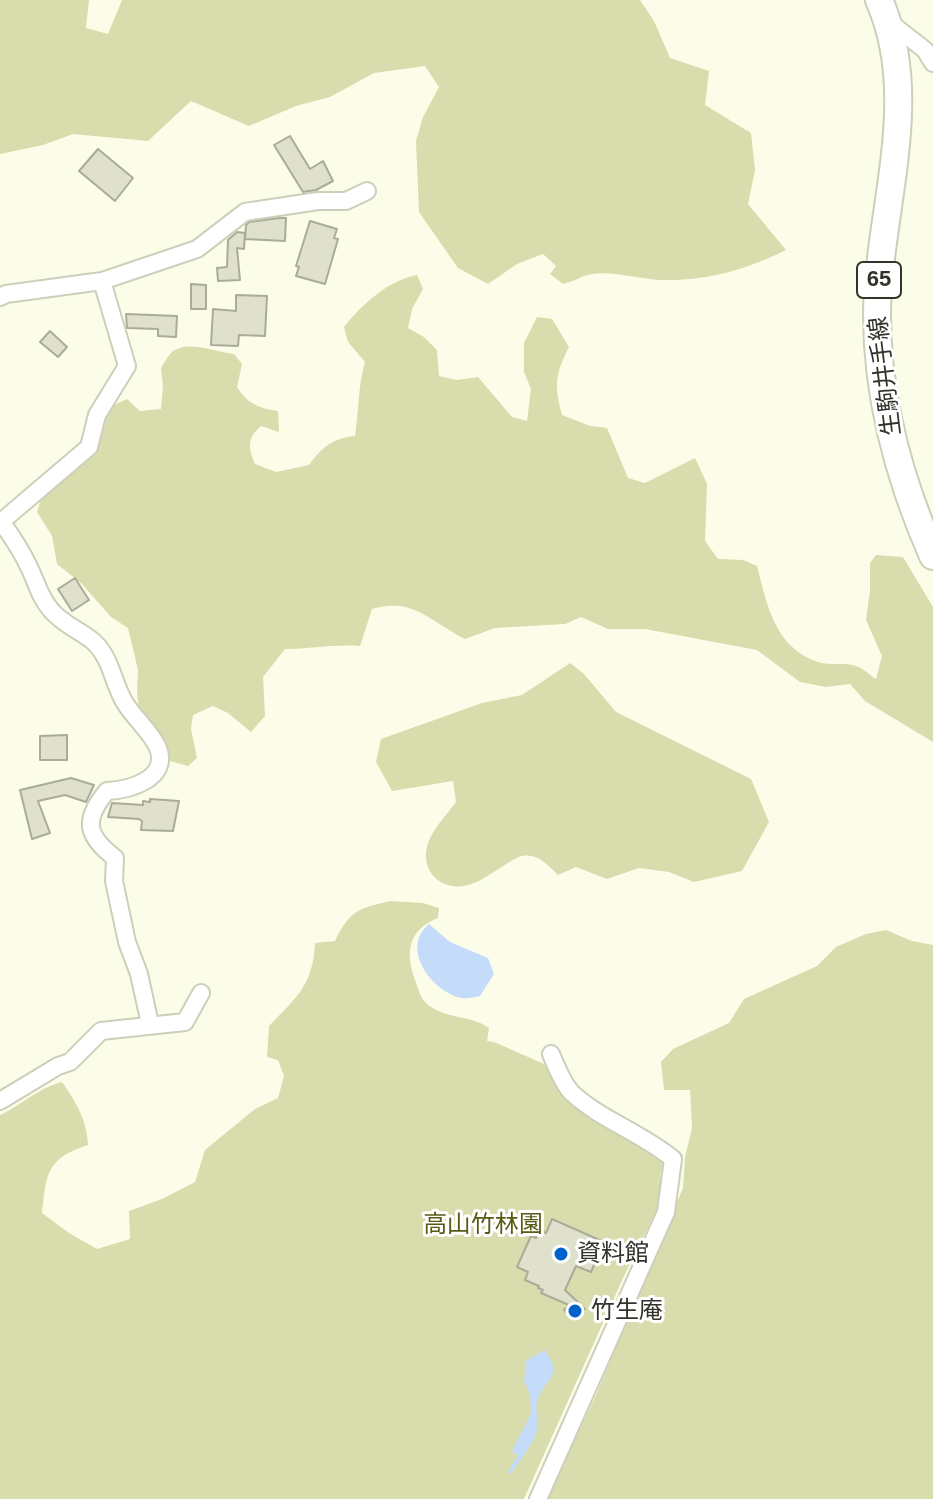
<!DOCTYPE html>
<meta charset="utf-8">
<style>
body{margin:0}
canvas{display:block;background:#fbfde9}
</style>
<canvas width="933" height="1499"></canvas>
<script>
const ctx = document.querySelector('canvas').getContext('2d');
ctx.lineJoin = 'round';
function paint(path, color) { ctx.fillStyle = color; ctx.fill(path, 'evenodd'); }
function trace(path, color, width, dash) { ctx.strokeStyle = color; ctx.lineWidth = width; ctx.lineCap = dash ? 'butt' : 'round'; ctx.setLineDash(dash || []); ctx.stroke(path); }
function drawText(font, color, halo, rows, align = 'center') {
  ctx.font = font + ' Arial,"Noto Sans JP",sans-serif'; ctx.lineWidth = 6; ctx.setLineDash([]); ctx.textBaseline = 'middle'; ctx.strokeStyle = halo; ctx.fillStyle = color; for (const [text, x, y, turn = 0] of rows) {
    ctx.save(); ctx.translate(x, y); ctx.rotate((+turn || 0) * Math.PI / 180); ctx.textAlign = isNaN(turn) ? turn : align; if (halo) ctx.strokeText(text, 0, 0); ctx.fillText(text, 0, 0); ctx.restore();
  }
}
const green = new Path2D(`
 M 0,0 L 89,0 L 86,28 L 108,34 L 122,0 L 640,0 L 654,21 L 670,58 L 709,71 L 705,105 L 751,133 L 755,170 L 748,204 L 786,250 C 745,270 707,281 661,280 C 638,279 614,271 592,274 C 583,275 573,282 563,284 L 550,274 L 556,266 L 543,254 L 517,264 L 488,284 L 458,268 L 419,212 L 416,141 L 423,117 L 439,87 L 425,66 L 374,73 L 330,97 L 296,106 L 249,126 L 191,101 L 148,141 L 73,134 L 43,145 L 0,154 Z
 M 417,275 L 423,289 L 412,309 L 408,328 L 424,337 L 437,350 L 439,376 L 457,380 L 478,377 L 512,417 L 527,421 L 531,389 L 524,372 L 524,343 L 537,317 L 552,319 L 569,347 C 555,375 554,384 562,415 L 590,426 L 607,428 L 628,478 L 645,483 L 695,458 L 707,484 L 705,541 L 718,559 L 743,560 L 757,566 C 767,605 775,648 818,662 C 830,666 844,662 856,666 C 863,668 870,675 876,679 L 882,656 L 866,620 L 870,590 L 870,563 L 876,555 L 903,557 L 933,607 L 933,742 L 865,701 L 850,684 L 826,687 L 800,682 L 757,650 L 645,629 L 608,629 L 581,617 L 565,624 L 495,628 L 465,639 C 429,621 414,597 372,609 L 360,646 C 335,644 311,649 285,649 L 263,677 L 265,716 L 251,732 L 228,713 L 213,706 L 193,715 L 191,729 L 197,758 L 188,766 L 170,761 L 139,711 L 137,692 L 138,670 L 128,628 L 111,617 L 82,584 L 57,564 L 52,536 L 37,512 L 43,492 L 114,405 L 127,399 L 140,411 L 161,409 L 163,386 L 161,368 C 164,363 169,354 173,351 C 190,340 215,352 234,354 L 242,364 L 237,387 C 248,404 258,408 278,411 L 279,432 L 261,426 C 247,438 248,447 255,464 L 276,472 L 309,465 C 322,447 333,438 355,436 C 359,410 358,386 365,362 L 348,342 L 344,327 C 361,305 389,280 417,275 Z
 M 570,663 L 584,674 L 616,712 L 751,779 L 769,822 L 742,871 L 694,882 L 669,872 L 639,868 L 607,879 L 576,867 L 558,875 C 548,865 538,853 522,856 C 512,858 488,878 474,883 C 446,895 418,874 428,843 C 433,829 447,814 456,802 L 453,781 L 392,791 L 376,762 L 381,739 L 482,703 L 522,695 Z
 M 391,901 L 423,903 L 439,908 L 438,918 C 408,930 405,952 415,980 C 418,987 420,998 426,1003 C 445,1020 469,1014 489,1028 L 487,1041 L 494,1042 L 544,1064 L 572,1104 L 607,1127 L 657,1152 L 665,1161 L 660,1175 L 664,1185 L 663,1197 L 624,1276 L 524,1499 L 0,1499 L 0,1115 C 22,1105 38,1088 62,1082 C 76,1102 87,1120 88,1145 C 47,1158 46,1173 42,1213 L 69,1233 L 97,1249 L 130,1239 L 129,1211 L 162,1199 L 195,1182 L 205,1150 L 255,1109 L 278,1098 L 284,1076 L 278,1060 L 267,1057 L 269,1026 C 297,997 313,985 315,943 L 335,941 C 350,910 359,908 391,901 Z
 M 886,930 L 912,941 L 933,945 L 933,1499 L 547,1499 L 596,1395 L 683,1188 L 685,1157 L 692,1128 L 690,1090 L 664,1090 L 661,1062 L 673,1049 L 729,1023 L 744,999 L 817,966 L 836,947 L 866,934 Z`);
const water = new Path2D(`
 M 429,924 L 450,942 L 488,958 L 494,974 L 480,996 C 474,997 467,999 461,998 C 431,991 400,948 429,924 Z
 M 544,1350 C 565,1375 546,1377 538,1399 C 534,1409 540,1421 537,1430 C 533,1445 519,1461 511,1474 L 508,1472 L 518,1455 L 512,1452 L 514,1447 L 531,1414 L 530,1394 L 524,1382 L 526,1361 Z`);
const building = new Path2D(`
 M 290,136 L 310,169 L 323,161 L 333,181 L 316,190 L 303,192 L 274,145 Z
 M 98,149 L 133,178 L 115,201 L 79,171 Z
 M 279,218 L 286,218 L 285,241 L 245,239 L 246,225 L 249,222 Z
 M 310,221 L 337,229 L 334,238 L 338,239 L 325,284 L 296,276 L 299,267 L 296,266 Z
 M 237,232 L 245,233 L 244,249 L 237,248 L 240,280 L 218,281 L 217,268 L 227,267 L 228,240 Z
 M 191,284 L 206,285 L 206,309 L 191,309 Z
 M 236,295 L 267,296 L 265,336 L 239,335 L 238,346 L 211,345 L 213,309 L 236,311 Z
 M 126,314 L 177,316 L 176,337 L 158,336 L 158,329 L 127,328 Z
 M 50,331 L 67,347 L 58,357 L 40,342 Z
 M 75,578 L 89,600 L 72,611 L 58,589 Z
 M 67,735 L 67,760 L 40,760 L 40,736 Z
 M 71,778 L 94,785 L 86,802 L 65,795 L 38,801 L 50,833 L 32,839 L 20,790 Z
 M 150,799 L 179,801 L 173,831 L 141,830 L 142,821 L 139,819 L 108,817 L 112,803 L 143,805 L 143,801 L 150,802 Z
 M 552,1219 L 604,1242 L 591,1272 L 576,1266 L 565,1290 L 585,1309 L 575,1319 L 564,1310 L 569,1305 L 541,1293 L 543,1290 L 538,1288 L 539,1286 L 525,1280 L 528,1272 L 517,1267 L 531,1236 L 536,1238 L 539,1230 L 546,1233 Z`);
const minor = new Path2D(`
 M 888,21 L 925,50 L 933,63
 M 0,297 L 6,294 L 102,281 L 197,249 L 245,212 L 318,201 L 346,201 L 367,191
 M 0,520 C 11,535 21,550 29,567 C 36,581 40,598 51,610 C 63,625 82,631 95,643 C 112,660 113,684 125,703 C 134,718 151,732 158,748 C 170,779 129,790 107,791 C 82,821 87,836 115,858 L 114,881 L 127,942 L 139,974 L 150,1024
 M 1,522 L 89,447 L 97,415 L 127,366 L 102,281
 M 0,1101 L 58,1066 L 70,1062 L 101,1031 L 185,1022 L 201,993
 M 538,1499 L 666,1212 L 673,1159 C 642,1133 601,1120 572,1093 C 563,1084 556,1066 551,1054`);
const primary = new Path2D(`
 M 879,0 C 923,99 878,211 877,314 C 877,398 899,479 933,556`);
const markers = [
 [561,1254,8,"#0063cc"],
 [575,1311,8,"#0063cc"]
];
const shields = [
 [879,280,44]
];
const shieldNames = [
 ["65",879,280]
];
const streetNames = [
 ["生駒井手線",886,376,-97]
];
const parkNames = [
 ["高山竹林園",483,1225]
];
const poiNames = [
 ["資料館",577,1254],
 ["竹生庵",591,1311]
];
paint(green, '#d9dcac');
paint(water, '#c5dbfa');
paint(building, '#dfe1cd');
trace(building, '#aaab99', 2);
trace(minor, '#cdcfbb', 20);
trace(primary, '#cdcfbb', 30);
trace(minor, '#fff', 16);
trace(primary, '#fff', 26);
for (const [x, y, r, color] of markers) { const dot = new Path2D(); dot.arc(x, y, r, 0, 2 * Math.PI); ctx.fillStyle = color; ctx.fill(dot); trace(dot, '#fff', 3); }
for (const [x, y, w] of shields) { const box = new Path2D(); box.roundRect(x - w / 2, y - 18, w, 36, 6); ctx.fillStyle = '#fff'; ctx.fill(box); trace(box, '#33332c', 2); }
drawText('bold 22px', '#33332c', null, shieldNames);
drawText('24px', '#33332c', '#fff', streetNames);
drawText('24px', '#595a14', '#fff', parkNames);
drawText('24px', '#33332c', '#fff', poiNames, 'left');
</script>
